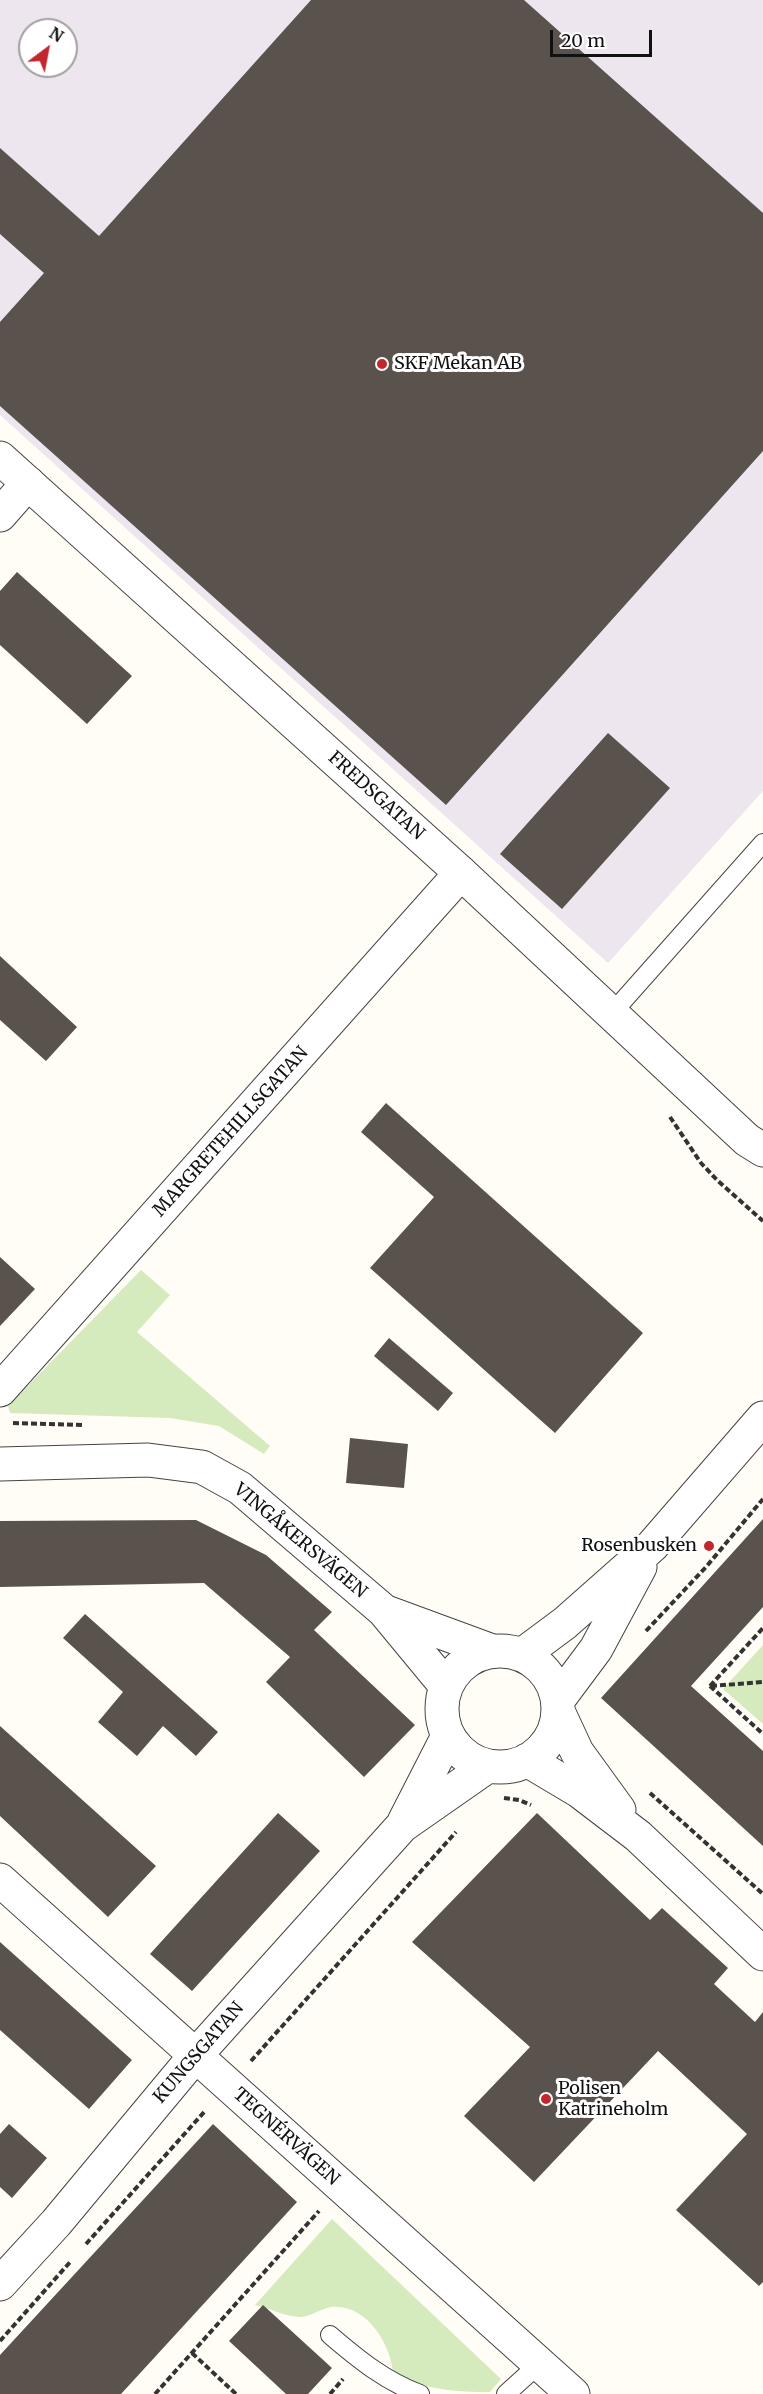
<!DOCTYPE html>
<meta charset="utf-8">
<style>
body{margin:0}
#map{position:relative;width:763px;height:2394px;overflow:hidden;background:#fffdf5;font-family:Merriweather,serif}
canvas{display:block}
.north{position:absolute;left:18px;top:18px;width:60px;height:60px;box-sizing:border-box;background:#fff;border:2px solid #a0a0a0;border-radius:50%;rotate:32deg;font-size:16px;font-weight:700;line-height:24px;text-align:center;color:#111}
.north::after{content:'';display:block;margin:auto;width:21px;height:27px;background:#c4262e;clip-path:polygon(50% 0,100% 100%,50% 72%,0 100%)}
.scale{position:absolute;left:550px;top:30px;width:102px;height:27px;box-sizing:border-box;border:3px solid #111;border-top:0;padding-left:8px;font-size:18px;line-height:21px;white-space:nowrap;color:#111;-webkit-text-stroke:4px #fff;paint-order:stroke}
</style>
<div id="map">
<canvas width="763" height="2394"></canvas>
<div class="north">N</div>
<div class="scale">20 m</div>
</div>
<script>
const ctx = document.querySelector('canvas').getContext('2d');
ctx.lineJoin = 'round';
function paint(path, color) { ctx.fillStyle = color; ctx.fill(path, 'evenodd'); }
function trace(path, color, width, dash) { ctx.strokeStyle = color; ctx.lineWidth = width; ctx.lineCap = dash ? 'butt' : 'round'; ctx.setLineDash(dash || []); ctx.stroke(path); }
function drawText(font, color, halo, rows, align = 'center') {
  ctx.font = font + ' Merriweather,serif'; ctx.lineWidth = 6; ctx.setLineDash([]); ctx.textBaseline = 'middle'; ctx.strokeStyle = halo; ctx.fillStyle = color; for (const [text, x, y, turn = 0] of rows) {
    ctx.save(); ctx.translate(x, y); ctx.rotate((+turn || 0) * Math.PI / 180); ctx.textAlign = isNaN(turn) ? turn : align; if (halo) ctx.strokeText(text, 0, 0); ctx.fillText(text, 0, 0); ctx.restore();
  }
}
const industrial = new Path2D(`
 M 0,0 L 763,0 L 763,791 L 608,963 L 0,415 ZM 30,30 L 66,30 L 66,66 L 30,66 Z`);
const green = new Path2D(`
 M 141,1270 L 170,1295 L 137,1332 L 270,1446 L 264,1454 L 219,1426 L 170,1418 L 10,1413 L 8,1406 Z
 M 763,1645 L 763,1724 L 723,1689 Z
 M 332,2219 L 501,2379 L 490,2392 C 459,2392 419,2390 393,2372 C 390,2342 365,2303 331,2307 C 320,2309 310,2317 300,2317 C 285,2317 270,2308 255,2305 Z`);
const building = new Path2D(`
 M 311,0 L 524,0 L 763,213 L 763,451 L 446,805 L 0,406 L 0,322 L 44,273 L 0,234 L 0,148 L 99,236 Z
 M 17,572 L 132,676 L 87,724 L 0,645 L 0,591 Z
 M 608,733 L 670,788 L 562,909 L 500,854 Z
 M 0,956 L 77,1027 L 46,1061 L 0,1020 Z
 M 386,1103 L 643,1333 L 555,1433 L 370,1268 L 434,1197 L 361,1132 Z
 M 0,1257 L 35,1289 L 0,1326 Z
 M 389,1338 L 453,1393 L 438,1411 L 374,1356 Z
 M 350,1438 L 408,1444 L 404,1488 L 346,1483 Z
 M 763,1519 L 763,1607 L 691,1686 L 763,1751 L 763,1846 L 601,1698 Z
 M 196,1520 L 266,1555 L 332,1612 L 314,1630 L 415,1725 L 364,1777 L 266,1682 L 290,1657 L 204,1583 L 0,1587 L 0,1521 Z
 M 85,1614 L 218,1732 L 196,1756 L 163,1726 L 137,1756 L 98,1722 L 123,1692 L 63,1638 Z
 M 0,1726 L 156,1866 L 108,1917 L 0,1816 Z
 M 278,1813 L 320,1851 L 192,1991 L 150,1954 Z
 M 537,1813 L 650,1920 L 662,1908 L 728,1968 L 714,1984 L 755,2022 L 763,2012 L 763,2282 L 759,2286 L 676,2210 L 747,2134 L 658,2051 L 534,2182 L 464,2116 L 530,2047 L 412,1942 Z
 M 0,1942 L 132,2060 L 89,2109 L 0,2030 Z
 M 9,2124 L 47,2158 L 12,2198 L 0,2187 L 0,2134 Z
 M 213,2124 L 297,2202 L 121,2394 L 0,2394 L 0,2355 Z
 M 263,2305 L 332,2368 L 308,2394 L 286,2394 L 229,2341 Z`);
const path = new Path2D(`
 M 670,1117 L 701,1163 L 717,1180 L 763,1221
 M 13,1423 L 83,1425
 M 646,1631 L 706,1567 L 763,1499
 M 710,1686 L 763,1628
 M 710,1686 L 763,1734
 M 711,1686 L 763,1682
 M 650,1793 L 763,1894
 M 504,1798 L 519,1800 L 531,1805
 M 251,2061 L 456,1832
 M 86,2244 L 205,2111
 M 0,2341 L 71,2261
 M 192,2353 L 236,2394
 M 155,2394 L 319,2211
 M 330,2394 L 343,2379`);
const service = new Path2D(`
 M 613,1012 L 763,843
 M 330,2335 C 358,2359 385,2381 420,2394
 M 506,2394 L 539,2364`);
const minor = new Path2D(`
 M 0,515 L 28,483
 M 0,1390 L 461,873
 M 0,1464 L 148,1460 L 202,1467 L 240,1488 L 384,1611 L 446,1686
 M 386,1612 L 492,1651
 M442 1709a58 58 0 1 1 116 0a58 58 0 1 1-116 0Z
 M 522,1655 L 565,1623 L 652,1546 L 763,1418
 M 558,1700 L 596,1649 L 640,1567
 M 558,1711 L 577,1752 L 619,1810
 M 527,1760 L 579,1791 L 638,1836 L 763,1954
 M 404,1822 L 448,1736
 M 0,1880 L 573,2394
 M 0,2284 L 56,2223 L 195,2056 L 402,1826 L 488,1766`);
const tertiary = new Path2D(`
 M 0,458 L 461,873 L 747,1140 L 763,1150`);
const markers = [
 [382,364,6,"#c4262e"],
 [709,1546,6,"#c4262e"],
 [546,2099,6,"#c4262e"]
];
const poiNames = [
 ["SKF Mekan AB",394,364],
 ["Rosenbusken",697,1546,"right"],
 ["Polisen",558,2089],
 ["Katrineholm",558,2110]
];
const streetNames = [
 ["FREDSGATAN",376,796,42],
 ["MARGRETEHILLSGATAN",231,1132,-48],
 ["VINGÅKERSVÄGEN",300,1541,40],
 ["KUNGSGATAN",199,2053,-49],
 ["TEGNÉRVÄGEN",286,2137,42]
];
paint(industrial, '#eee6ef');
paint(green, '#d5ebbd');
paint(building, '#5a524d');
trace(service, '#444', 20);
trace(minor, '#444', 35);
trace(tertiary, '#444', 35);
trace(path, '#333', 4, [6, 3]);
trace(service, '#fff', 18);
trace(minor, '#fff', 33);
trace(tertiary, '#fff', 33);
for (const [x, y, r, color] of markers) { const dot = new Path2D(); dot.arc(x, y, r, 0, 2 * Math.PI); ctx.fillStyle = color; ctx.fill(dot); trace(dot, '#fff', 2); }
drawText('18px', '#111', '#fff', poiNames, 'left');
drawText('18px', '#111', '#fff', streetNames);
</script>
